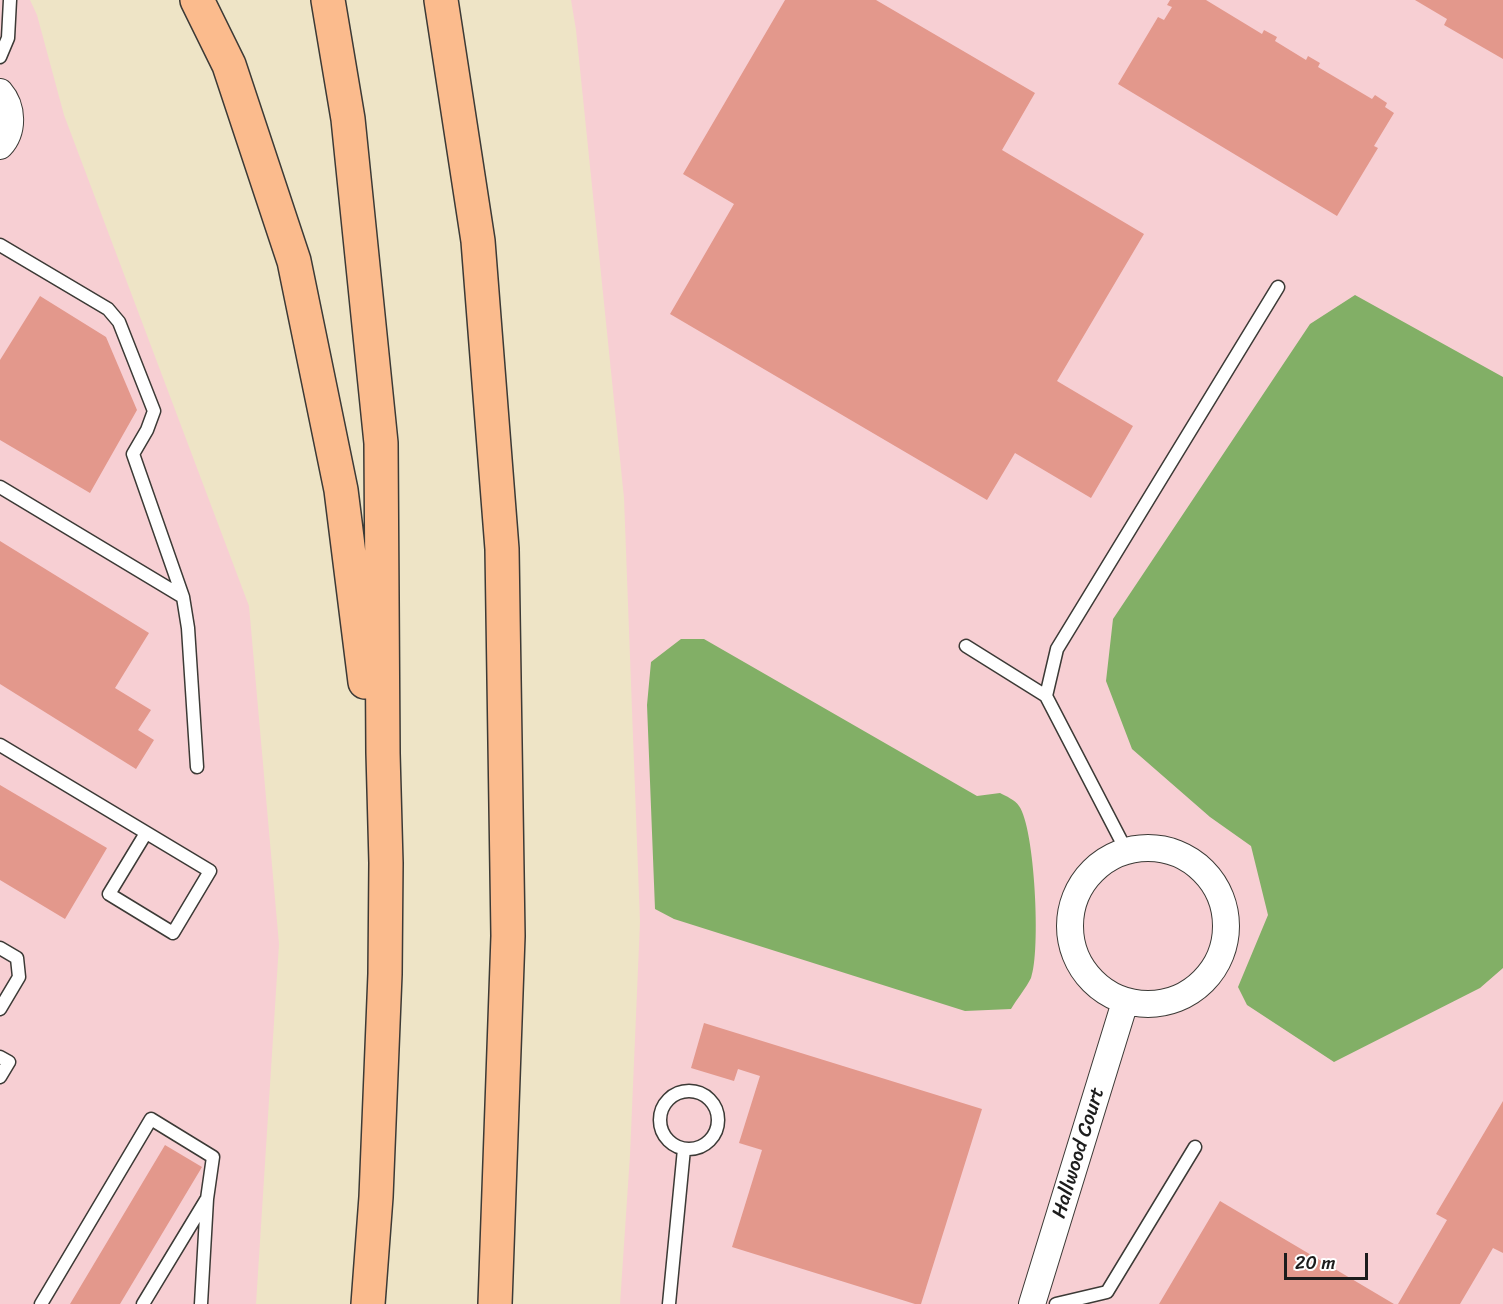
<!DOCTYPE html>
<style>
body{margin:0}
#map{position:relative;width:1503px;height:1304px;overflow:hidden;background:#eee4c6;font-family:Sriracha,sans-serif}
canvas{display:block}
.scale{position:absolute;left:1284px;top:1253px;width:84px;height:27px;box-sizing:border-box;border:3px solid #1c1c1c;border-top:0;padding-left:8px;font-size:18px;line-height:21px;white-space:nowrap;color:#1c1c1c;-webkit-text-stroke:4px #fff;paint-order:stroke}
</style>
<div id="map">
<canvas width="1503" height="1304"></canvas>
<div class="scale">20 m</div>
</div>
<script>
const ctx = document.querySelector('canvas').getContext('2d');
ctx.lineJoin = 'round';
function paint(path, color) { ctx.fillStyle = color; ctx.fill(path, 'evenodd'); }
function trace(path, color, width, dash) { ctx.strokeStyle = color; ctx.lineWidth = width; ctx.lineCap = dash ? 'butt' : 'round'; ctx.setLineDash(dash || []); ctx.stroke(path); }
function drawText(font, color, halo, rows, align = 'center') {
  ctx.font = font + ' Sriracha,sans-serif'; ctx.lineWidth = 4.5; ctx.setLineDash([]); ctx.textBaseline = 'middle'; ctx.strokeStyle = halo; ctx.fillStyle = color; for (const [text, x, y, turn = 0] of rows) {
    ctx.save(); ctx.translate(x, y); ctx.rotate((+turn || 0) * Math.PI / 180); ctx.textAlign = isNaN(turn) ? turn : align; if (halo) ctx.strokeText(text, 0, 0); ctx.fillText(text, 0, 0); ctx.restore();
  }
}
const built = new Path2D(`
 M 0,0 L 30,0 L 37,15 L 64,115 L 249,606 L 279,944 L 256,1304 L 0,1304 Z
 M 571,0 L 1503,0 L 1503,1304 L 620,1304 L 630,1155 L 640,922 L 624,498 L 576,30 Z`);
const forest = new Path2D(`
 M 1355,295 L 1503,377 L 1503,968 L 1480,988 L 1334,1062 L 1247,1005 L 1238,987 L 1268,915 L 1251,846 L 1210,817 L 1132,749 L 1106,681 L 1113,619 L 1310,324 Z
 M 681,639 L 704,639 L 977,796 L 1000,793 C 1006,796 1015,800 1019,806 C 1035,828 1041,952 1031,978 C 1026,988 1017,999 1011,1009 L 965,1011 L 674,919 L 655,909 L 647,705 L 651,662 Z`);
const building = new Path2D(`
 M 785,0 L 876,0 L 1035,93 L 1002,150 L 1144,234 L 1057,381 L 1133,426 L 1091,498 L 1015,453 L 987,500 L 670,314 L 734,204 L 683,174 Z
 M 1170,0 L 1206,0 L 1262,34 L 1264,30 L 1277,37 L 1275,41 L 1306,60 L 1308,56 L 1320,63 L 1318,67 L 1372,99 L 1375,95 L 1387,103 L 1385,107 L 1394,113 L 1374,146 L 1378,148 L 1337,216 L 1118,84 L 1158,17 L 1164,20 L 1172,7 L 1167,5 Z
 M 1415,0 L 1503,0 L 1503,59 L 1444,25 L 1447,19 Z
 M 40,296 L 106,337 L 137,410 L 90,493 L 0,440 L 0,360 Z
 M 0,541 L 149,633 L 115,688 L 151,710 L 138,730 L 154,740 L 136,769 L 0,684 Z
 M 0,785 L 107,848 L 65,919 L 0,880 Z
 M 704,1023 L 982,1109 L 921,1304 L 915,1304 L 732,1247 L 762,1150 L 739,1143 L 760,1076 L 738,1069 L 734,1081 L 691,1068 Z
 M 1503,1101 L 1503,1253 L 1493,1248 L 1460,1304 L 1398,1304 L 1447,1220 L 1436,1214 Z
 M 165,1145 L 202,1167 L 120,1304 L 70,1304 Z
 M 1220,1201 L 1394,1304 L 1159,1304 Z`);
const lane = new Path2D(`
 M 0,57 L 8,38 L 10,0
 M 0,245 L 108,309 L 119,322 L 154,411 L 147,430 L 133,454 L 183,597 L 188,628 L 197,767
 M 0,487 L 183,597
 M 966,646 L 1046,696 L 1127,852
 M 1046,696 L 1057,649 L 1278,287
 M 0,745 L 210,871 L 173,933 L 109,894 L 146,833
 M 0,948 L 17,958 L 19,977 L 0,1009
 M 0,1057 L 9,1062 L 0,1077
 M660 1120a29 29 0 1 1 58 0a29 29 0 1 1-58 0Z
 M 41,1304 L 151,1119 L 213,1157 L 207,1199 L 201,1304
 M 143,1304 L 206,1200
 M 669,1304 L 684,1149
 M 1056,1304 L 1107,1292 L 1195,1147`);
const street = new Path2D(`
 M 0,92 C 13,107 14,131 0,146
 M1070 926a78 78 0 1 1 156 0a78 78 0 1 1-156 0Z
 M 1032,1304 L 1125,1002`);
const highway = new Path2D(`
 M 197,0 L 229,65 L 294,261 L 341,490 L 365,682
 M 328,0 L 348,119 L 381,443 L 383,753 L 386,863 L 385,974 L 376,1197 L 368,1304
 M 441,0 L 478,241 L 502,549 L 508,936 L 495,1304`);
const streetNames = [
 ["Hallwood Court",1079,1153,-73]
];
paint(built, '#f7cfd3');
paint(forest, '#82af66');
paint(building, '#e3988c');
trace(lane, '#3c3a36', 15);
trace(street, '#3c3a36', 28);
trace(highway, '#3c3a36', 36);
trace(lane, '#fff', 12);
trace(street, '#fff', 26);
trace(highway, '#fbbb8d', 33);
drawText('20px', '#1c1c1c', '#fff', streetNames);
</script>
